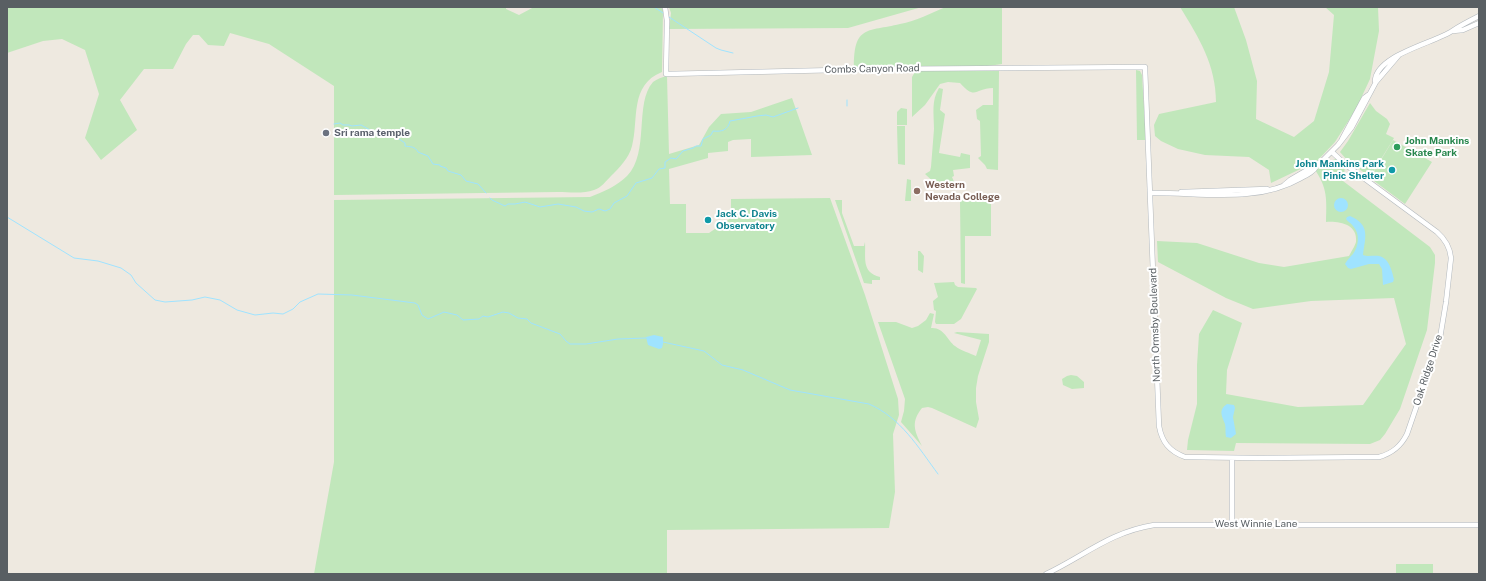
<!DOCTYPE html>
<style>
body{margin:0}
#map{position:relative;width:1486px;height:581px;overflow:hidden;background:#eee9e0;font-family:"Public Sans",sans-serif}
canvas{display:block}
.frame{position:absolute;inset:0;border:8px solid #595f63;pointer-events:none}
</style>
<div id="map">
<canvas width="1486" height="581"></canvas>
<div class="frame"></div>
</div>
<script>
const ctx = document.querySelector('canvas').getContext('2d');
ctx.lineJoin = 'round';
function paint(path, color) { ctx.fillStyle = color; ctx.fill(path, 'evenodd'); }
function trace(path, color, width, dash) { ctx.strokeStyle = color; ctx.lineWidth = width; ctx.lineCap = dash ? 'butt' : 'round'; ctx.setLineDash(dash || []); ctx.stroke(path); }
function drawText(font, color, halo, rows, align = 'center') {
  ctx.font = font + ' "Public Sans",sans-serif'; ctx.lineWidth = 4; ctx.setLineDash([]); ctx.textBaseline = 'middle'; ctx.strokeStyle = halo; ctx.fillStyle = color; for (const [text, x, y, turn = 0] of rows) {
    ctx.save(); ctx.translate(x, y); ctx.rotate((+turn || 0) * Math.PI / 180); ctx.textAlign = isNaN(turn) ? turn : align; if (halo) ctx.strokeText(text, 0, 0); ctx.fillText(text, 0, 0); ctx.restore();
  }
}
const green = new Path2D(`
 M 7,7 L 506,7 L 506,9 L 519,15 L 534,7 L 661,7 L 663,10 L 662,72 C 629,85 639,120 632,146 C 629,158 619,168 611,176 C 606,181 601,188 594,190 C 583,194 569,192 558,192 L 334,195 L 334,86 L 269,44 L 230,33 L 224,46 L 208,45 L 199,35 L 193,35 L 186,44 L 173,69 L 144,69 L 120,100 L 137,130 L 101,160 L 85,138 L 99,94 L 85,50 L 62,39 L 43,41 L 7,53 Z
 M 669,7 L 922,7 L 848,28 L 669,29 L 671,13 Z
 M 946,7 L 1002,7 L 1002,64 L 988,66 L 854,67 C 854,25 867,32 900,24 C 916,21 931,13 946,7 Z
 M 1180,7 L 1234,7 L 1246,40 L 1257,81 L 1256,119 L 1294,137 L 1314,121 L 1329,72 L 1334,15 L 1325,7 L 1378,7 L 1379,31 L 1370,79 L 1356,109 L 1335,142 L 1318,160 L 1324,169 L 1333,160 L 1336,159 L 1345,167 L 1343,181 L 1430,247 L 1435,255 L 1435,263 L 1427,330 L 1400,409 L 1385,434 L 1380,440 L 1370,444 L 1236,443 L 1234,451 L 1187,450 L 1188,440 L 1197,404 L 1197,365 L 1199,334 L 1213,310 L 1242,323 L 1227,370 L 1226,394 L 1298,407 L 1363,405 L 1406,344 L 1394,298 L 1311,301 L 1253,309 L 1226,298 L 1158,262 L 1157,241 L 1197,243 L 1259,263 L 1284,267 L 1349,256 C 1351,252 1355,246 1356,242 C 1358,224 1339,221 1326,222 C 1327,195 1327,186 1311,164 L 1271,183 L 1269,170 L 1249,157 L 1205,155 L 1178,149 L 1161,141 L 1155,136 L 1154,125 L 1159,114 L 1216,102 C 1216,65 1199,38 1180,7 Z
 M 929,70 L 999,71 L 998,170 L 987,169 L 985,165 L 978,158 L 981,156 L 980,121 L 977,119 L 976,110 L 983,105 L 993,105 L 993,88 C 975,88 976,101 960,83 L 948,82 L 940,84 L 925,105 L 912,117 L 912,77 L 915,72 Z
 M 1136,70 L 1140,71 L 1142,75 L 1146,140 L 1137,140 Z
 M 667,76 L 669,154 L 699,145 L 709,127 L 721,114 L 751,112 L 792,98 L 812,155 L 751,157 L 751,139 L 733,140 L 728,142 L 728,151 L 708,153 L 708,158 L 669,169 L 670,204 L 686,204 L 686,233 L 709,233 L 731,218 L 731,199 L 830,198 L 865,295 L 898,399 L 899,415 L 893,434 L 895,492 L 889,528 L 667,530 L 667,574 L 314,574 L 334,462 L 334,200 L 590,197 C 603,192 617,186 627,176 C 650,153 634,103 653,82 C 657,79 662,77 667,76 Z
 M 939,88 L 943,89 L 940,110 L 945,114 L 939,153 L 960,157 L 961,153 L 970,155 L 970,168 L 953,170 L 954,176 L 952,177 L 955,184 L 951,187 L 940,188 L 925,174 L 930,171 L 931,167 C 932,154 933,142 934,129 C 934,114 931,101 939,88 Z
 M 1370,103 L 1376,111 L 1387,119 L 1390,124 L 1386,134 L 1394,138 L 1370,177 L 1347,160 L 1340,152 L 1348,141 Z
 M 901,108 L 907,109 L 907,125 L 897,125 L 897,112 Z
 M 897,126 L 905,126 L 905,165 L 898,164 Z
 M 1393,140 L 1432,162 L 1405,204 L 1370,178 Z
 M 907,179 L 911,180 L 911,201 L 905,201 Z
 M 967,199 L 991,199 L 991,236 L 965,236 L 965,284 L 961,283 L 960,201 Z
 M 835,200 L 842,200 L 842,213 L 854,246 L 864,246 L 865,242 C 866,258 861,272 880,277 L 880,280 L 872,280 L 872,284 L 864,283 Z
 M 918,251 L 920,251 L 924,256 L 923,273 L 918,270 Z
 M 954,282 L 955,285 L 958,287 L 976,288 L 977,289 L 961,319 L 954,324 L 936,324 L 935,322 L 936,311 L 934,310 L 933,301 L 938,297 L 934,283 Z
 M 930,313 L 934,314 L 931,328 C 944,327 947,340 955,346 C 961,351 970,353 976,356 L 981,340 L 954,333 L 957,332 L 989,334 L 989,342 L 978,376 L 976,388 L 976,402 L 979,419 L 976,428 L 932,408 L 928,407 L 922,408 C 911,422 914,430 922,446 L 901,422 L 904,411 L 905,399 L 878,322 L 896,322 L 912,328 L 918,326 L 926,320 Z
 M 1071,375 L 1077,376 L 1084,382 L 1084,388 L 1072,389 L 1063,385 L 1062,379 L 1067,376 Z
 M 1396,564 L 1433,564 L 1433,574 L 1396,574 Z`);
const water = new Path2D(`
 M1334 205a7 7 0 1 1 14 0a7 7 0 1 1-14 0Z
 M 1350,216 C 1371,225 1365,238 1363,255 C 1368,257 1374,255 1379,256 C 1389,258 1392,271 1394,279 L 1393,282 L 1383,285 L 1382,269 L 1379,264 L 1369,264 L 1351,269 L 1348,268 L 1345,264 C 1347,260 1350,257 1353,254 C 1359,246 1360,233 1353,226 C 1351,223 1348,222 1346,219 L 1347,217 Z
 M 654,335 L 663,337 L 663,344 L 662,348 L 659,349 L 648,345 L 646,337 Z
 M 1227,404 L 1234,405 L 1235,408 L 1233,417 L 1236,434 L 1231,438 L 1226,437 C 1225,433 1226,428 1225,424 C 1222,416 1218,410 1227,404 Z`);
const stream = new Path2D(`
 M 654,7 L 663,13
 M 669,17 L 716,48 L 721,50 L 733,53
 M 847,100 L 847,106
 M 334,124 L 340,123 L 343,125 L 349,125 L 352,126 L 361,125 L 372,131 L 374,132 L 377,129 L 390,133 L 405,143 L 405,146 C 410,147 415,146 418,152 L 428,156 L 433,164 L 440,165 L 440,166 L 446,168 L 448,171 L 461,175 L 466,181 L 478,184 L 486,193
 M 490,198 L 492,200 L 505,206 L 508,204 L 515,204 L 525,202 L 540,207 L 558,204 L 576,207 L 584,211 L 592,212 L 599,209 L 605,211 L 610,209 L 614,203 L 627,196 L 636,183 L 652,178 L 659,169 L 665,168 L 665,162 L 671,158 L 676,159 L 683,151 L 693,148 L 696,146 L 701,146 L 703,139 L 711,135 L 713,131 C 722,132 728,130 730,121 L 757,116 L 766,115 L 773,117 L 798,108
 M 7,217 L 74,258 L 98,261 L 121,268 L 131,275 L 136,283 L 155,300 L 165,302 L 192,300 L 205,297 L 220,300 L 237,310 L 255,315 L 273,313 L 283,314 L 293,309 L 300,302 L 318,294 L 352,295 L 415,303 L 418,305 L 422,315 L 428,319 L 444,312 L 457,315 L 463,320 L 479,319 L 483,316 L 488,317 L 503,312 L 509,313 L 518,318 L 527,319 L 531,323 L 560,334 L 566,341 L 570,344 L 586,344 L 618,339 L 646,338
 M 663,342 L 704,351 L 722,365 L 743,370 L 790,390 L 869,404 C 901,418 918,447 938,474`);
const secondary = new Path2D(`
 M 665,7 L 667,21 L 666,74 L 880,69 L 1145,67 L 1159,426 C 1162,442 1169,451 1185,457 L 1257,458 L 1379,457 C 1393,453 1401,446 1407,434 L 1440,338 L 1446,302 L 1451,258 C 1450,247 1445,239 1437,232 L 1346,165 L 1332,152
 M 1453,31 L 1463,30 L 1479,23
 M 1375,81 C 1376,55 1434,43 1452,31 C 1461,25 1469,21 1479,16
 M 1342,139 L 1364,98 L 1368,95
 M 1284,185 L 1290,180 L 1321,162 L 1338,145 L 1352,127 L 1376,82 L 1399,55
 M 1181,192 L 1267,189
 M 1150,193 C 1200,192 1256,204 1301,178 C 1307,175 1314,172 1317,165
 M 1232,458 L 1232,525
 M 1046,574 C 1084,556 1110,532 1154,525 L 1479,525`);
const markers = [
 [326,133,4,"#6b7280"],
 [1397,147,4,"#2e9e5b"],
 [1392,170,4,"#0f9aa8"],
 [917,191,4,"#8d6e63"],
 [708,220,4,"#0f9aa8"]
];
const streetNames = [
 ["Combs Canyon Road",872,69,-1],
 ["North Ormsby Boulevard",1155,325,-92],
 ["Oak Ridge Drive",1428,370,-72],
 ["West Winnie Lane",1256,524]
];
const worshipNames = [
 ["Sri rama temple",334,133]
];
const leisureNames = [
 ["John Mankins",1405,141],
 ["Skate Park",1405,153]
];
const cultureNames = [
 ["John Mankins Park",1384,164],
 ["Pinic Shelter",1384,176],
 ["Jack C. Davis",716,214,"left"],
 ["Observatory",716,226,"left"]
];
const educationNames = [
 ["Western",925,185],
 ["Nevada College",925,197]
];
paint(green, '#c1e7bb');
paint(water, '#9fe3ff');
trace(stream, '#9fe3ff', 1);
trace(secondary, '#b2b8bd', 5.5);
trace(secondary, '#fff', 4.5);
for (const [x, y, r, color] of markers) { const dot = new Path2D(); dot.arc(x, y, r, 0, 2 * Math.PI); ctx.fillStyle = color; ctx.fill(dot); trace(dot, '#fff', 1.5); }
drawText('10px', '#595f63', '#fff', streetNames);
drawText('bold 10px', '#5b616d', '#fff', worshipNames, 'left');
drawText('bold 10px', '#27864d', '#fff', leisureNames, 'left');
drawText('bold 10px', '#0d838f', '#fff', cultureNames, 'right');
drawText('bold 10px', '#785e54', '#fff', educationNames, 'left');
</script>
